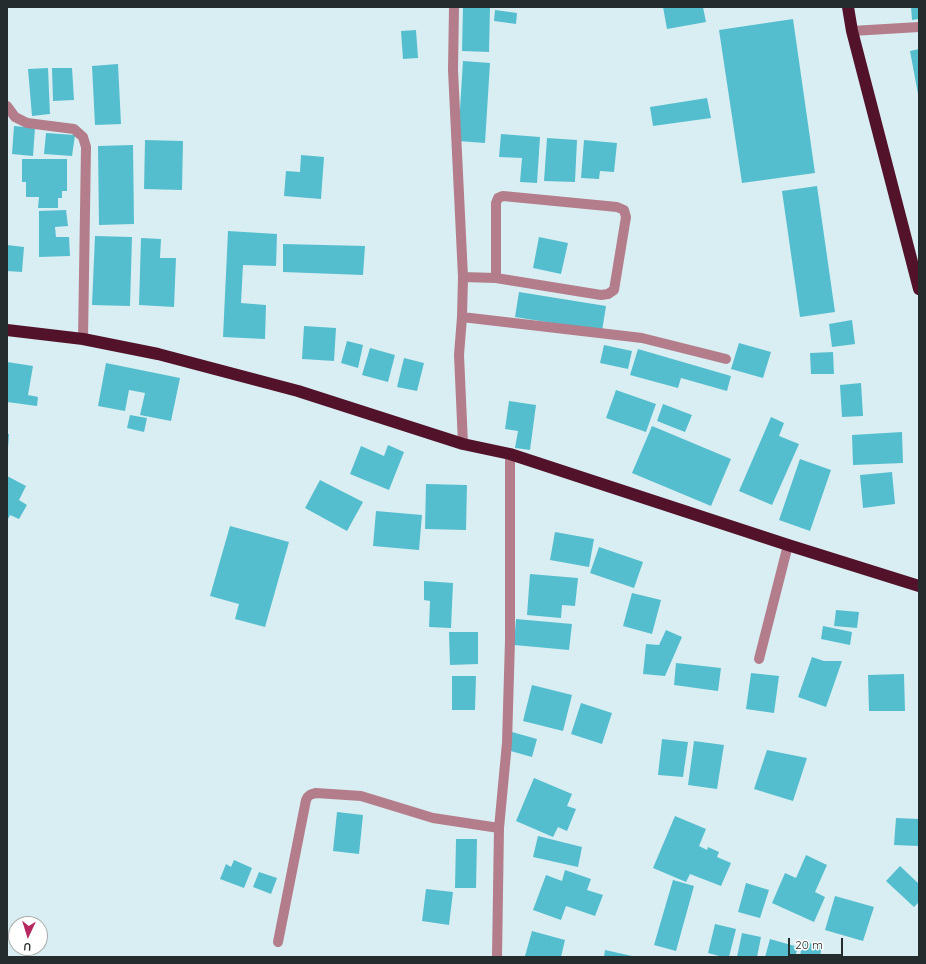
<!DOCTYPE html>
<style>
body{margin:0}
#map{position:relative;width:926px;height:964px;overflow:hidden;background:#d9eef2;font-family:Quicksand,sans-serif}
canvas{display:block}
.frame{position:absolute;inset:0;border:8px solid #242c2d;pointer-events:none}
.north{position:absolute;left:8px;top:916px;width:40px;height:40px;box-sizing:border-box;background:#fff;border:1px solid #a7abab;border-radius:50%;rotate:184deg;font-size:11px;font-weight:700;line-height:16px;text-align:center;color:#242c2d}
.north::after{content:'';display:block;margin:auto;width:14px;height:18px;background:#b52860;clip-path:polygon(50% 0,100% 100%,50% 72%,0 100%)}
.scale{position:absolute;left:788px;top:938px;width:55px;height:18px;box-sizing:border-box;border:2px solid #242c2d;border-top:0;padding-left:5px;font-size:12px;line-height:14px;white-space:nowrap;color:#242c2d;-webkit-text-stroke:3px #fff;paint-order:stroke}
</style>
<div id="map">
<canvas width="926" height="964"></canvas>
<div class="frame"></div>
<div class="north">U</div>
<div class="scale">20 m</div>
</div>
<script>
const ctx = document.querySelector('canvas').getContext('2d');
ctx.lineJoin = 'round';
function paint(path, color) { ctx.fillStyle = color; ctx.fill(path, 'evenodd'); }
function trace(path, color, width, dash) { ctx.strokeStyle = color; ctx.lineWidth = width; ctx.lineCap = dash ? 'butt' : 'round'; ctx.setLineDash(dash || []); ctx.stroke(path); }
const building = new Path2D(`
 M 463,7 L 490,7 L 489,52 L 462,51 Z
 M 663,7 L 703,7 L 706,22 L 667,29 Z
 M 911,7 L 919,7 L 919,19 L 912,20 Z
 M 495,10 L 517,13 L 516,24 L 494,21 Z
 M 793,19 L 815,173 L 742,183 L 719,30 Z
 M 416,30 L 418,58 L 403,59 L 401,31 Z
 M 919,49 L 919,94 L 918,94 L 910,51 Z
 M 463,61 L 490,63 L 485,143 L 458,141 Z
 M 118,64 L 121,124 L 95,125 L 92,66 Z
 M 48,68 L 50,114 L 32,116 L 28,69 Z
 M 52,68 L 72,68 L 74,100 L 53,101 Z
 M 707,98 L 711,118 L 653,126 L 650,107 Z
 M 14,126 L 35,128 L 33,156 L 12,154 Z
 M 46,133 L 75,135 L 72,156 L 44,154 Z
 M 501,134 L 540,137 L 537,183 L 520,182 L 522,158 L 499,157 Z
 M 547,138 L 577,140 L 575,182 L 544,181 Z
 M 145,140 L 183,141 L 182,190 L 144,189 Z
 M 584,140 L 617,143 L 614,172 L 600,171 L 599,179 L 581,178 Z
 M 133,145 L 134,224 L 99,225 L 98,146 Z
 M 301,155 L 324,157 L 321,199 L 284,196 L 286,171 L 300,172 Z
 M 22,159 L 67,159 L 67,191 L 62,191 L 62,198 L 58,198 L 58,208 L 38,208 L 39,197 L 26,197 L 26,182 L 22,182 Z
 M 817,186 L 835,312 L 800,317 L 782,191 Z
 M 66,210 L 68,226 L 55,227 L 56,237 L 69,237 L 70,256 L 39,257 L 39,211 Z
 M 228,231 L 277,234 L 276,266 L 243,265 L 241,303 L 266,305 L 265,339 L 223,337 Z
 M 95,236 L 132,237 L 130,306 L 92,305 Z
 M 539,237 L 568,243 L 561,274 L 533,268 Z
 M 141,238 L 161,239 L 160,258 L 176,258 L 174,307 L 139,305 Z
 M 283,244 L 365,246 L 363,275 L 283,272 Z
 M 7,245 L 24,247 L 22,272 L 7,271 Z
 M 519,292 L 606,306 L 602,331 L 515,317 Z
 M 852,320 L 855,344 L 832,347 L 829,324 Z
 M 304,326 L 336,328 L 334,361 L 302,359 Z
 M 347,341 L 363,345 L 358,368 L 341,363 Z
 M 739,343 L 771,352 L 763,378 L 731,369 Z
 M 604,345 L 632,351 L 628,369 L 600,363 Z
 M 370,348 L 395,355 L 388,382 L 362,375 Z
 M 638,349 L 731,376 L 727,391 L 681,378 L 678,388 L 630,375 Z
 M 833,352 L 834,374 L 811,374 L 810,353 Z
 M 404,358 L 424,363 L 417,391 L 397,387 Z
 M 7,362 L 33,366 L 28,395 L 38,397 L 37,406 L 7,402 Z
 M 106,363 L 180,378 L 171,421 L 140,415 L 145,393 L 129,390 L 125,411 L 98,406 Z
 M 861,383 L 863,416 L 842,417 L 840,385 Z
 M 616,390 L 656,404 L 646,432 L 606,418 Z
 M 509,401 L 536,405 L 530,450 L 515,448 L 518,431 L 505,429 Z
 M 663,404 L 692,415 L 685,432 L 657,421 Z
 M 130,415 L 147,418 L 144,432 L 127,428 Z
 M 771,417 L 784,423 L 779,436 L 799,444 L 772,505 L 739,491 Z
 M 652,426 L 731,459 L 711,506 L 632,473 Z
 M 902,432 L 903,463 L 853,465 L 852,435 Z
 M 7,434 L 9,434 L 8,448 L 7,448 Z
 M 388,445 L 404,452 L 389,490 L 350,474 L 361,446 L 384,456 Z
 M 800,459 L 831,470 L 810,531 L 779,520 Z
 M 892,472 L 895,504 L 863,508 L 860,475 Z
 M 7,476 L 26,486 L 19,500 L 27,505 L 19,519 L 10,515 L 7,521 Z
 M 320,480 L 363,502 L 347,531 L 305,508 Z
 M 426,484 L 467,485 L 466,530 L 425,529 Z
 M 376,511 L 422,515 L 419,550 L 373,546 Z
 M 230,526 L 289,542 L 265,627 L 235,619 L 239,604 L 210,596 Z
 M 555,532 L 594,539 L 589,567 L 550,560 Z
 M 599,547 L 643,562 L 634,588 L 590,573 Z
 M 530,574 L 578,578 L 575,606 L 562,605 L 561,618 L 527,615 Z
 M 424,581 L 453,583 L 451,628 L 429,627 L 430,601 L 424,600 Z
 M 632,593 L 661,600 L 652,634 L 623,626 Z
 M 836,610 L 859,612 L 857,628 L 834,626 Z
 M 516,619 L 572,624 L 569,650 L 514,645 Z
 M 823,626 L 852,632 L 850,645 L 821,639 Z
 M 666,630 L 682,637 L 665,676 L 643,674 L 646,644 L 659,645 Z
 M 449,632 L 478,632 L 478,664 L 450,665 Z
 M 812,657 L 824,661 L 842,661 L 826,707 L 798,697 Z
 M 676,663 L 721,668 L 718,691 L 674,685 Z
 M 751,673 L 779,676 L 774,713 L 746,709 Z
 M 904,674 L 905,711 L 869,711 L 868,675 Z
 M 452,676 L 476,676 L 475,710 L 452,710 Z
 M 532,685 L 572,695 L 563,731 L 523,721 Z
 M 581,703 L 612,713 L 602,744 L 571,734 Z
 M 512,732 L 537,739 L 532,757 L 507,750 Z
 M 662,739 L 688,742 L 683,777 L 658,775 Z
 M 694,741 L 724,745 L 717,789 L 688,785 Z
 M 767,750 L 807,758 L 793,801 L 754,789 Z
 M 534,778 L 572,794 L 567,806 L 576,809 L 567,831 L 558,827 L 553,837 L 516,821 Z
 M 337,812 L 363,815 L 359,854 L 333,851 Z
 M 675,816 L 706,829 L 699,846 L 707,850 L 708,847 L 719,852 L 717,857 L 731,863 L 721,886 L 690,874 L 686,882 L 653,868 Z
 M 896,818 L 919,819 L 919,846 L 894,845 Z
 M 538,836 L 582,847 L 578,867 L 533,857 Z
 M 456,839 L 477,839 L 476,888 L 455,888 Z
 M 806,855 L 827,865 L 815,892 L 825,897 L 814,922 L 772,903 L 785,873 L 796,878 Z
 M 234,860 L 252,868 L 244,888 L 220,879 L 226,864 L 231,867 Z
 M 900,866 L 919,884 L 919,902 L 914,907 L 886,881 Z
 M 565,870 L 591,879 L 587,890 L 603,895 L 595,916 L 566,906 L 561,920 L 533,910 L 546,875 L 562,881 Z
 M 259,872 L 277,878 L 271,894 L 253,887 Z
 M 673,880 L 694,886 L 676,951 L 654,945 Z
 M 746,883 L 769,890 L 760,918 L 738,912 Z
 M 426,889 L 453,892 L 449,925 L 422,921 Z
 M 835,896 L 874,907 L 863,941 L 825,930 Z
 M 715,924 L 736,929 L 729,957 L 723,957 L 708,953 Z
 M 532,931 L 565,940 L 561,957 L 531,957 L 525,956 Z
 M 742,933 L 761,937 L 757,957 L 737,957 Z
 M 770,939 L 798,947 L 795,957 L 765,957 Z
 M 802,942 L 822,945 L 820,957 L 800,957 Z
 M 605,950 L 632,956 L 632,957 L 604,957 Z`);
const minor = new Path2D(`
 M 454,7 L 453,70 L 463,277 L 462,317 L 459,355 L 463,444
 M 852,31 L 919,27
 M 7,106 L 15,117 L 27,123 L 74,129 L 83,137 L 86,147 L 83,339
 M 463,277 L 496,278 L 601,295 L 608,294 L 614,290 L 626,217 L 624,210 L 617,207 L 503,196 L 498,198 L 496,203 L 496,278
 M 462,317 L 642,338 L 726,359
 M 759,659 L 788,545
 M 278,942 L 306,800 C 308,795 311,794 316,793 L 361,796 L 433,818 L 499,828
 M 497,957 L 499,828 L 507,743 L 510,640 L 510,454`);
const highway = new Path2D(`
 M 848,7 L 852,31 L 919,289
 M 7,330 L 83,339 L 158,354 L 298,391 L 463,444 L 510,454 L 788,545 L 919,586`);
paint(building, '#55bece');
trace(minor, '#b47d8b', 10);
trace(highway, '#51122a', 12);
</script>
